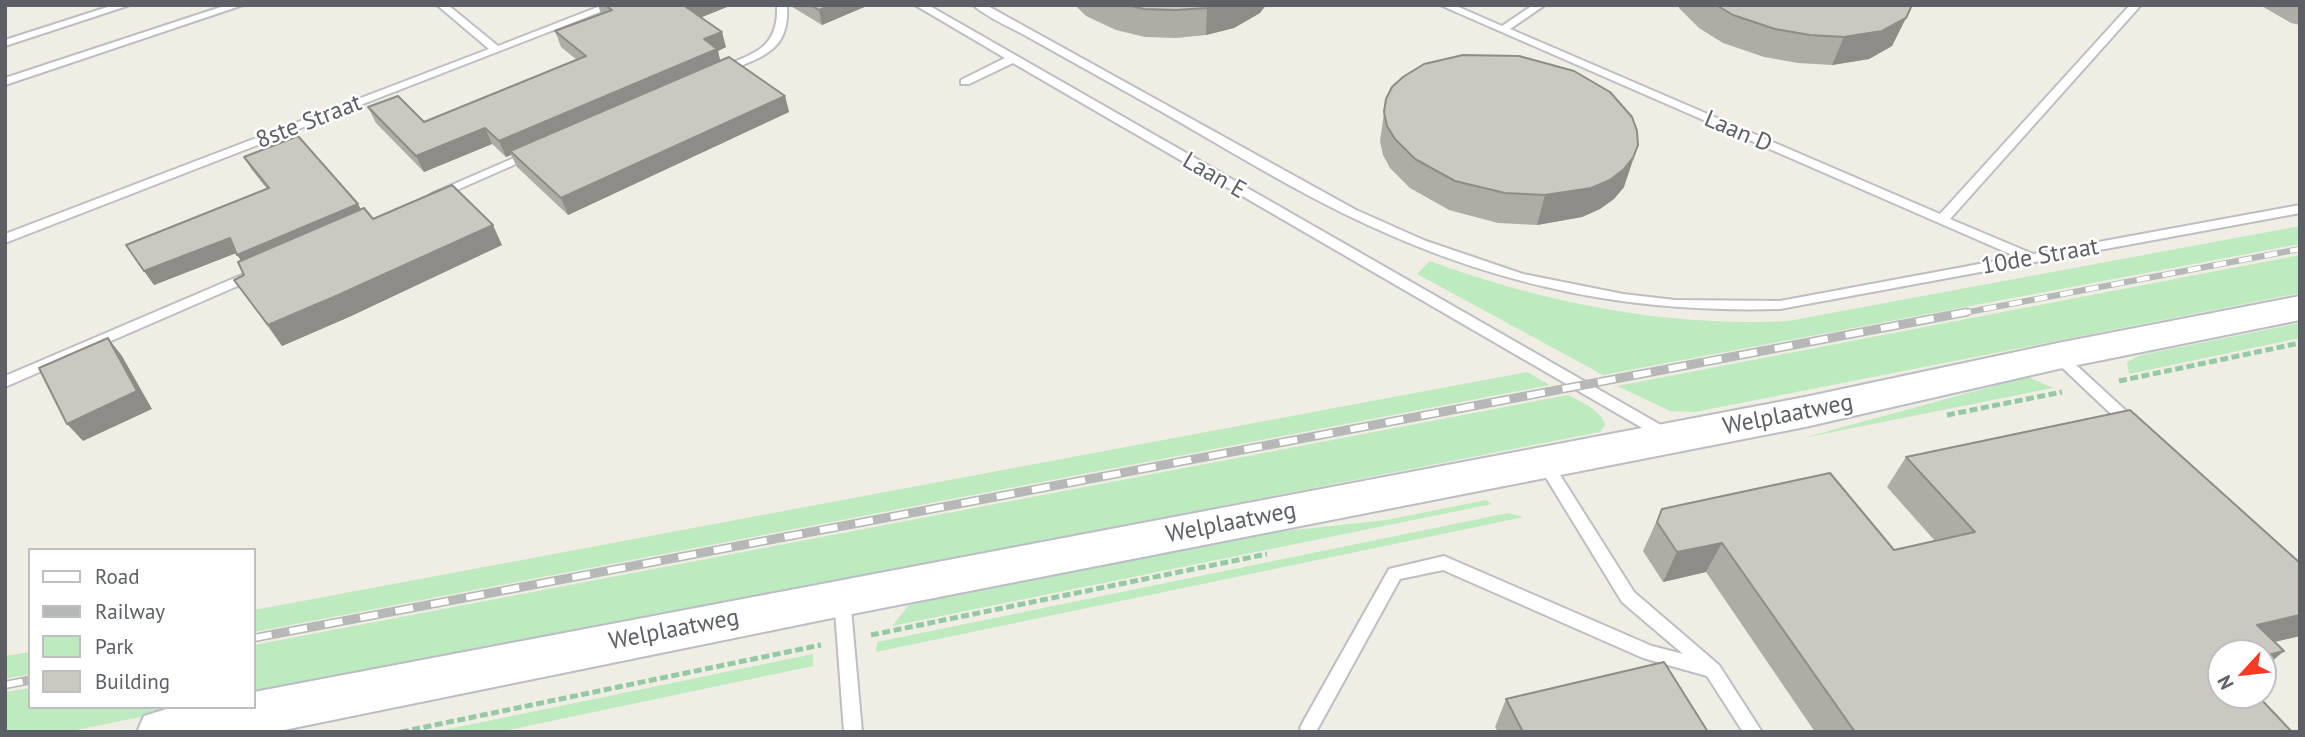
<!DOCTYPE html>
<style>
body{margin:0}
#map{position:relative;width:2305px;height:737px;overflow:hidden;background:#f0eee4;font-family:"PT Sans",sans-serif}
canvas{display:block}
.frame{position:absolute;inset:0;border:7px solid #5c6066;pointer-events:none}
.legend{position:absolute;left:28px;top:548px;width:228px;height:161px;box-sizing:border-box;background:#fff;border:2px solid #bebfc2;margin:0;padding:9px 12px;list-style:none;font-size:21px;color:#5c6066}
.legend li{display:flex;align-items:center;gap:14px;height:35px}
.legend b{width:35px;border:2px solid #bebfc2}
.north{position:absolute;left:2207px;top:639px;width:70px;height:70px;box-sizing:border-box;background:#fff;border:2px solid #bebfc2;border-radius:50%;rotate:243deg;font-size:19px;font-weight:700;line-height:28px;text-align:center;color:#5c6066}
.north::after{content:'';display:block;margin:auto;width:24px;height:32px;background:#f93921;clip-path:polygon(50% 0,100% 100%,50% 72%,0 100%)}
</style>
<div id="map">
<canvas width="2305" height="737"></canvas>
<div class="frame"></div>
<ul class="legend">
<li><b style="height:9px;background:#fff"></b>Road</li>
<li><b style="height:9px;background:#b6b7b7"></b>Railway</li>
<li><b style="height:19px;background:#beeac0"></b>Park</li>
<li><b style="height:19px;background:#cbc8c1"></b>Building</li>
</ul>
<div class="north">N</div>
</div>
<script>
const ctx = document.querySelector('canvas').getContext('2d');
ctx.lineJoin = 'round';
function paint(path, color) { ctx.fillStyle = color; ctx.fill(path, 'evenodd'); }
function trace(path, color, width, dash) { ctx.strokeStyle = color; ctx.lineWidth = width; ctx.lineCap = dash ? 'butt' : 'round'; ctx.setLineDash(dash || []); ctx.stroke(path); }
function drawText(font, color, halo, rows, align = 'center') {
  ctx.font = font + ' "PT Sans",sans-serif'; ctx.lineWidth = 5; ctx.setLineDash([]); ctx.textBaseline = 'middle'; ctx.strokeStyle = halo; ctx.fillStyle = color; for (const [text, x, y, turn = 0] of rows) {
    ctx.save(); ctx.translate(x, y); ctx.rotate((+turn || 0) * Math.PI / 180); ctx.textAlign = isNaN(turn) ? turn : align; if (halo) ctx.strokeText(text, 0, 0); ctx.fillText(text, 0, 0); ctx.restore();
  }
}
const green = new Path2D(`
 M 2300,226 L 2300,244 L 1603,375 L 1417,274 L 1430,261 C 1544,303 1666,327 1788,321 Z
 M 2300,255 L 2300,293 L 1695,412 L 1670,411 L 1617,386 Z
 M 2300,323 L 2300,338 L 2129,374 L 2127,362 L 2141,355 Z
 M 1527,372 L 1550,385 L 254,632 L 254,610 Z
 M 2023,378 L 2031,378 L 2053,388 L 1803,438 Z
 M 1568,395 C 1581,402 1602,410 1605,425 L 1600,432 L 254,695 L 254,645 Z
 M 1486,500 L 1492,504 L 892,626 L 909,605 L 919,602 L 1230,537 L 1386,520 Z
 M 1508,513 L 1524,517 L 876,652 L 877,642 Z
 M 30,652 L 30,674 L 5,679 L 5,656 Z
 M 813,654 L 813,666 L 499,732 L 434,732 Z
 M 30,688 L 30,707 L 190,707 L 66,732 L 5,732 L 5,692 Z`);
const path = new Path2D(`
 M 2119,381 L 2300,343
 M 1947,415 L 2062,392
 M 871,635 L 1267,554
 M 401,732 L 821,645`);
const lane = new Path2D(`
 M 114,5 L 130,5 L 5,46 L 5,40 Z
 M 227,5 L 243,5 L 5,85 L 5,78 Z
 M 437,5 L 448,5 L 498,46 L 603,5 L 618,5 L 5,243 L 5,234 L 489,49 Z
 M 777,5 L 787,5 C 789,39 776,52 745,64 C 736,68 728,73 718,72 L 718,68 C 753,54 779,49 777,5 Z
 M 915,5 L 928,5 L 1673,432 L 1675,436 L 1673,440 L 1663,440 L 1013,63 L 969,84 L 961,84 L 961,80 L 1005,58 Z
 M 973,5 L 986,5 L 1356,210 L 1426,241 L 1523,274 L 1623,294 L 1675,300 L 1780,301 L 2017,257 L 1440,5 L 1454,5 L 1502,26 L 1533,5 L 1545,5 L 1510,29 L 1940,214 L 2130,5 L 2141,5 L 1950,219 L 2033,254 L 2300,205 L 2300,213 L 1780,309 C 1632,313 1505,288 1370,226 C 1293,191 1221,145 1148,104 C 1108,82 1068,59 1028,37 C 1010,27 988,18 973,5 Z
 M 530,151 L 536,154 L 534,156 L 441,197 L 437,198 L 431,194 Z
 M 251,271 L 256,272 L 257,275 L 256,278 L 5,387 L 5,376 Z
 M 2058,351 L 2063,353 L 2136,420 L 2138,424 L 2136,428 L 2126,428 L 2053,359 L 2051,356 L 2053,353 Z
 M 1545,457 L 1550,459 L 1634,592 L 1719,665 L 1762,732 L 1743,732 L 1707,676 L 1643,658 L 1443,570 L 1400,579 L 1316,732 L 1302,732 L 1300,728 L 1303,722 L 1389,569 L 1444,556 L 1652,646 L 1683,654 L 1622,602 L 1537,463 L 1540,459 Z
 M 842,590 L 848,592 L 850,597 L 862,732 L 844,732 L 834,597 L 836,592 Z`);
const secondary = new Path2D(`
 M 2300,296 L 2300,320 L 2058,369 L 1805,427 L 842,616 L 274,732 L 137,732 L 144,716 L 173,707 L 254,707 L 254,692 L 1805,397 L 2058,343 Z`);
const railFar1 = new Path2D(`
 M 1958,314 L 2300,249`);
const rail = new Path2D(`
 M 254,638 L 1967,312
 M 5,685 L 30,680`);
const wall = new Path2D(`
 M 598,5 L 732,5 L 701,17 L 726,47 L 718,51 L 720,60 L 785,96 L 789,112 L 568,215 L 517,167 L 511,155 L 506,157 L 492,144 L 424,172 L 376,123 L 368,107 L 424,122 L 577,60 L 561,47 L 555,31 L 601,14 Z
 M 789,5 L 869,5 L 822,25 Z
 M 1075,5 L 1266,5 L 1260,13 L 1234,28 L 1206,35 L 1176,38 L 1145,37 L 1116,30 L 1086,16 Z
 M 1679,5 L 1912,5 L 1892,46 L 1869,59 L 1832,65 L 1798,63 L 1764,57 L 1723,43 L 1699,28 L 1679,8 Z
 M 2260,5 L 2300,5 L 2300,25 L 2291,23 Z
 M 1386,99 L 1624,187 L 1614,199 L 1600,209 L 1582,217 L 1537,225 L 1498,223 L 1449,210 L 1410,188 L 1390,168 L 1383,155 L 1380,141 Z
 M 244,157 L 358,204 L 361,209 L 373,219 L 502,245 L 349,317 L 282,346 L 234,280 L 244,275 L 241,260 L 236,253 L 154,285 L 144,271 L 267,189 L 252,170 Z
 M 1906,457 L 2300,563 L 2300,636 L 2274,642 L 2221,695 L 2292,732 L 1815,732 L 1706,572 L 1663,582 L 1643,551 L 1662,509 L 1894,550 L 1935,541 L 1887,487 Z
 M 1506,699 L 1708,732 L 1498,732 L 1495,727 Z`);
const shadedWall = new Path2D(`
 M 689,5 L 732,5 L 690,22 L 686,7 Z
 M 831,5 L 869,5 L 822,25 L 819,10 Z
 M 1216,5 L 1266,5 L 1260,13 L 1234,28 L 1206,35 L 1207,8 Z
 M 1906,18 L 1892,46 L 1869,59 L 1832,65 L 1844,37 Z
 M 722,32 L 726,47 L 718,51 L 721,64 L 510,151 L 511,155 L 506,157 L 499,141 L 704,39 Z
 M 785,96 L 789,112 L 568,215 L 561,198 Z
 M 485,128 L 492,144 L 424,172 L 416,156 Z
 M 1638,145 L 1624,187 L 1614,199 L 1600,209 L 1582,217 L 1537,225 L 1545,195 Z
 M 358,204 L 365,218 L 247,269 L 237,255 Z
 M 493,225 L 502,245 L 349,317 L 282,346 L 268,325 Z
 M 230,238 L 239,252 L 154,285 L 144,271 Z
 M 108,338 L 122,356 L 152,409 L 83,441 L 67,424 Z
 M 1722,543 L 1706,572 L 1663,582 L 1677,552 Z
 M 2300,615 L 2300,636 L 2227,653 L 2257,625 Z
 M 2284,651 L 2263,669 L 2263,656 Z`);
const building = new Path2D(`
 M 605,5 L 689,5 L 686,7 L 722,32 L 704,39 L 717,49 L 499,141 L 485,128 L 416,156 L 368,107 L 398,96 L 424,122 L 586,56 L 555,31 L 612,10 Z
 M 810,5 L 831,5 L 819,10 Z
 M 1127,5 L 1216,5 L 1207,8 L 1176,10 L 1144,9 Z
 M 1716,5 L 1912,5 L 1906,18 L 1882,31 L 1844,37 L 1810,35 L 1775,29 L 1733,15 Z
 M 1463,55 L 1519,56 L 1574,71 L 1610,92 L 1632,117 L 1637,131 L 1638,145 L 1633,158 L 1624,169 L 1610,180 L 1591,188 L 1545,195 L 1505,193 L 1455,181 L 1415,159 L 1395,139 L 1387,126 L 1384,112 L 1386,99 L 1392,87 L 1403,77 L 1424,64 Z
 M 729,57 L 785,96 L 561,198 L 510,151 Z
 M 298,136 L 358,204 L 237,255 L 230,238 L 144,271 L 126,245 L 269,188 L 244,157 Z
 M 452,185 L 493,225 L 336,296 L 268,325 L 234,280 L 244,275 L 238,262 L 364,208 L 373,219 Z
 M 108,338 L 137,391 L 67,424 L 39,368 Z
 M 2130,410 L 2300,563 L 2300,615 L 2257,625 L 2284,651 L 2263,656 L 2263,653 L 2221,653 L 2221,695 L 2257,695 L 2292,732 L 1855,732 L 1722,543 L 1677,552 L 1657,522 L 1662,509 L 1830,473 L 1894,550 L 1975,532 L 1906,457 Z
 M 1664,662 L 1708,732 L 1523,732 L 1506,699 Z`);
const streetNames = [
 ["8ste Straat",309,122,-21],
 ["Laan D",1738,132,23],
 ["Laan E",1214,176,30],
 ["10de Straat",2040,257,-10],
 ["Welplaatweg",1788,415,-11],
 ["Welplaatweg",1231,523,-11],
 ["Welplaatweg",674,630,-11]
];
paint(green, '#beeac0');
trace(lane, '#bcbec4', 4);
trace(secondary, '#babdc4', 4);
trace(path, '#95c9a6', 5, [8, 3.5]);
paint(lane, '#fff');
paint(secondary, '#fff');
trace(railFar1, '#b6b7b7', 6);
trace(rail, '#b6b7b7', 9);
trace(railFar1, '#fff', 4.5, [13]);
trace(rail, '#fff', 6, [18]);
paint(wall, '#afaca6');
paint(shadedWall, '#8e8c87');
paint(building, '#cbc8c1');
trace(building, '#8e8c87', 2);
drawText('24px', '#5c6066', '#fff', streetNames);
</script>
